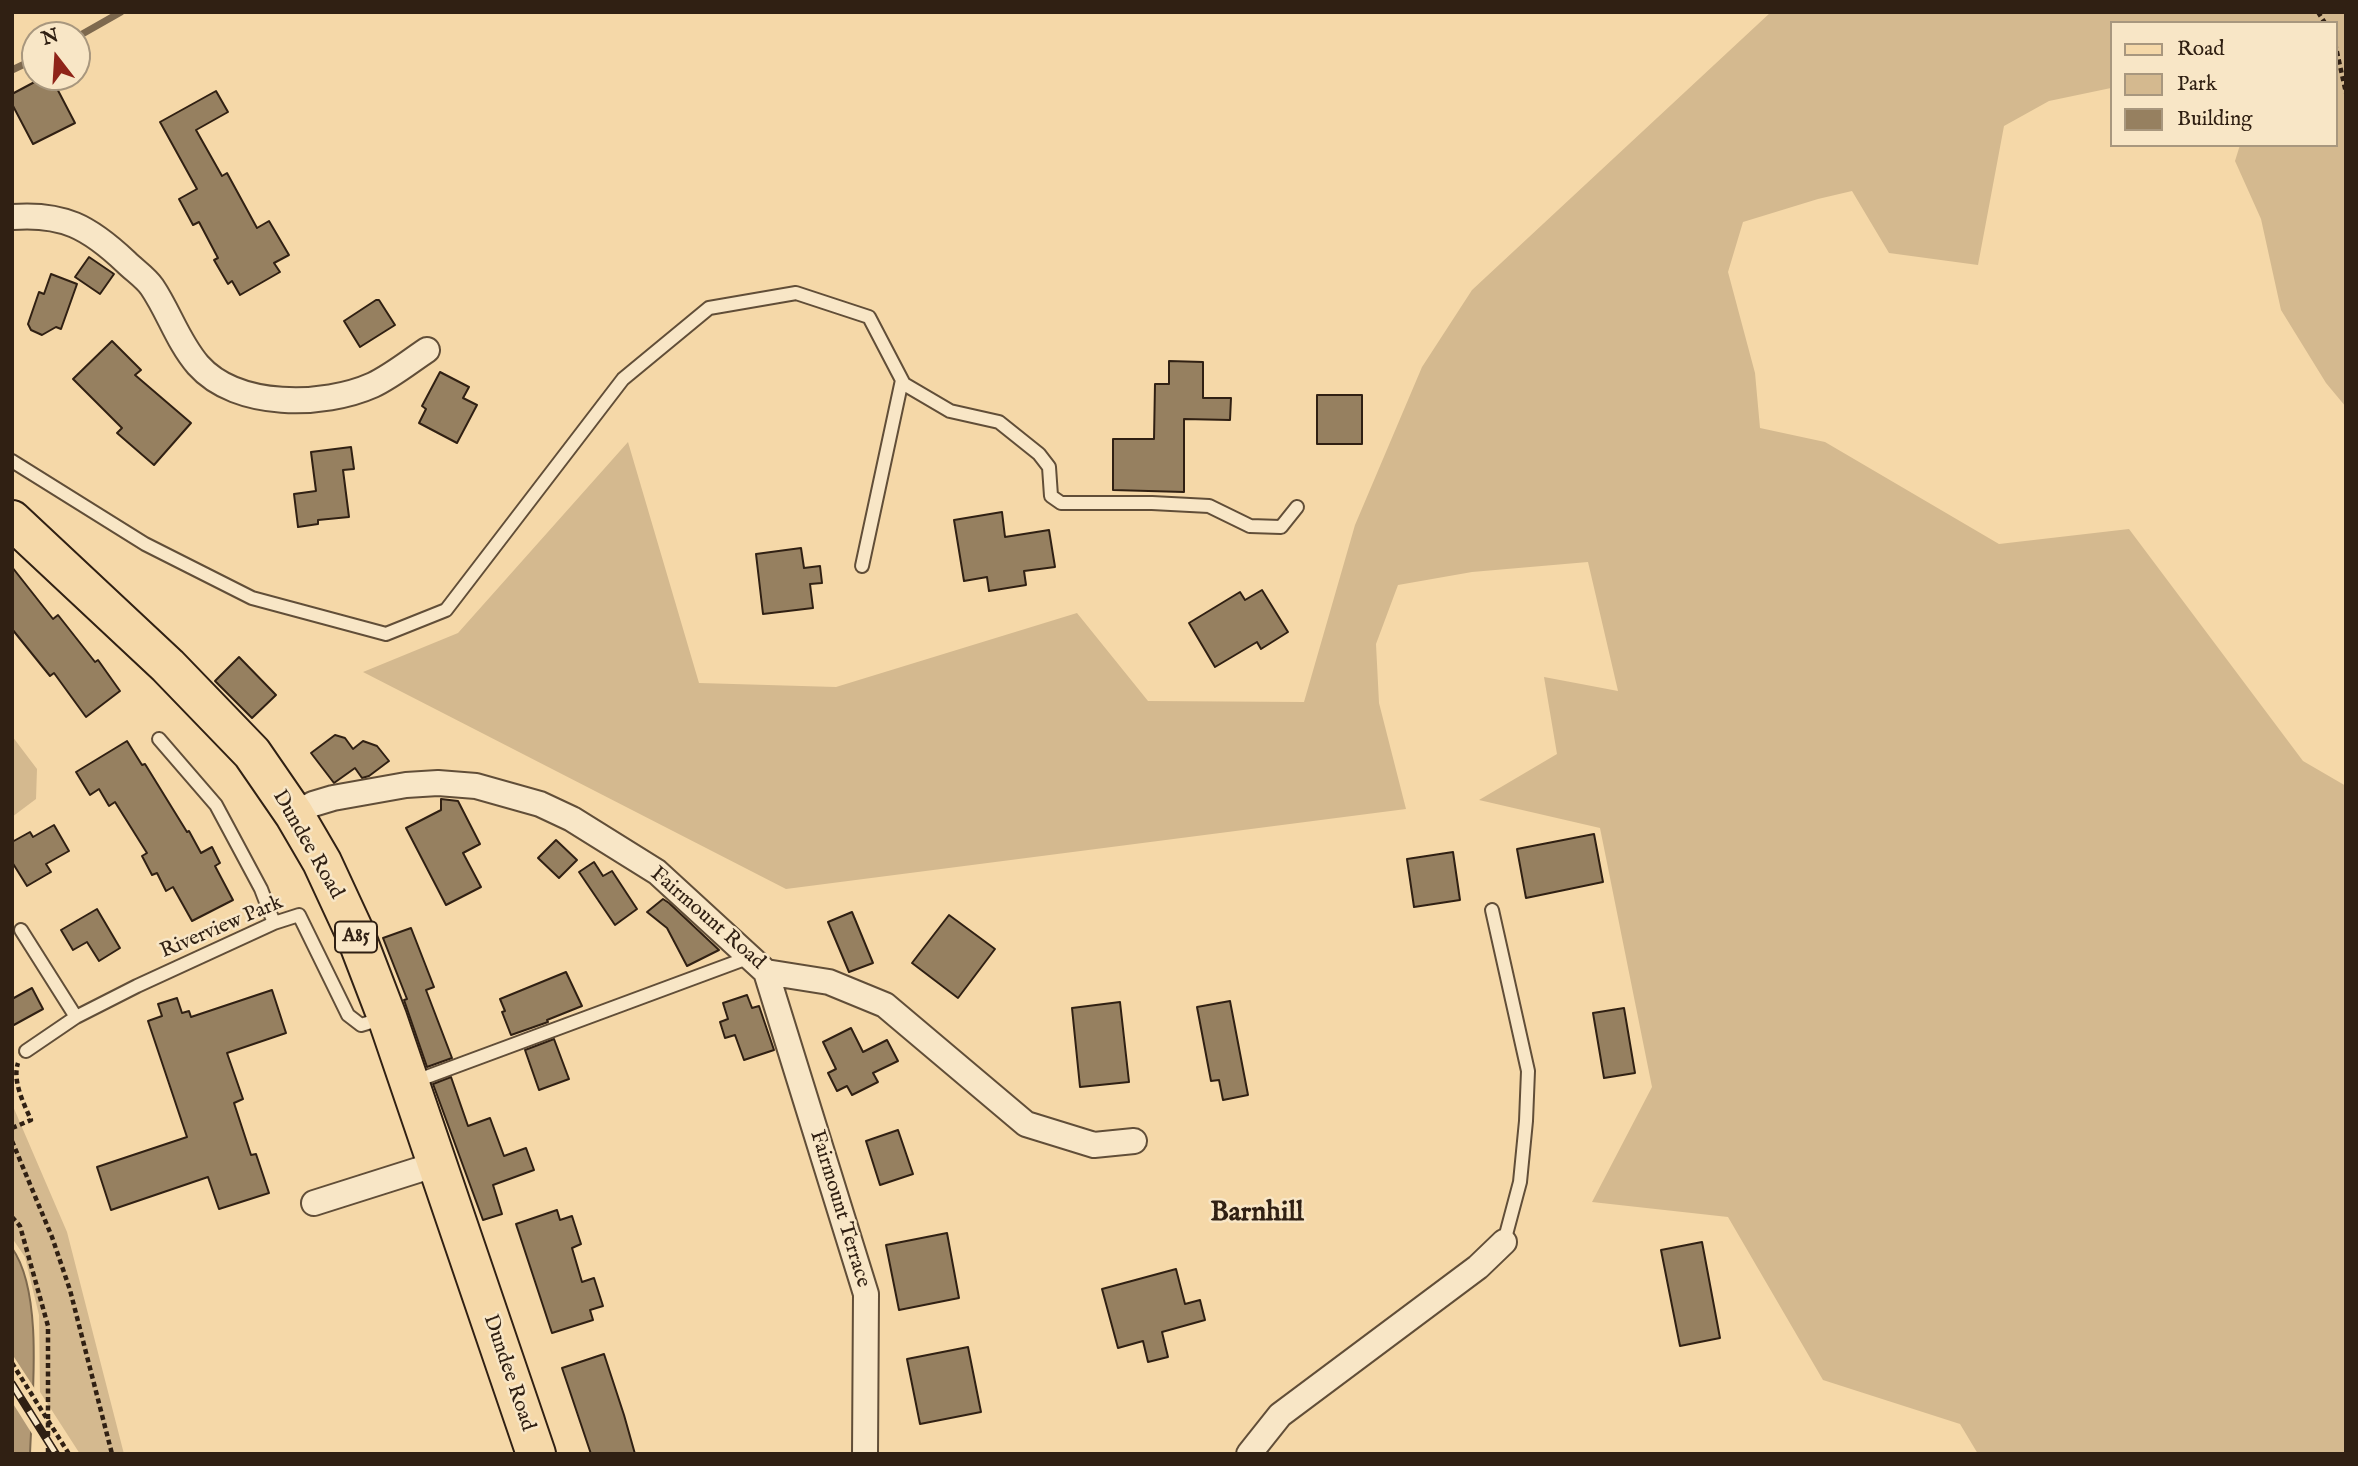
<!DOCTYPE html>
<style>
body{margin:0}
#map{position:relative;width:2358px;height:1466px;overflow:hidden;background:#f5d8a8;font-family:"IM FELL English",serif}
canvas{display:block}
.frame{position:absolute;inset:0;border:14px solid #302013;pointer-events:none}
.legend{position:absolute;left:2110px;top:21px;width:228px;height:126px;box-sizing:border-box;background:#f8e6c6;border:2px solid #a8977e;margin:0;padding:9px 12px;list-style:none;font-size:21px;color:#302013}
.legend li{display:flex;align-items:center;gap:14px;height:35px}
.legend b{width:35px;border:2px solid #a8977e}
.north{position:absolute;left:21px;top:21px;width:70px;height:70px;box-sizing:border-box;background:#f8e6c6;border:2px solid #a8977e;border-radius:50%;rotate:343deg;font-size:19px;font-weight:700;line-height:28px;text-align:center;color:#302013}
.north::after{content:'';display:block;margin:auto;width:24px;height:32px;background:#8f2418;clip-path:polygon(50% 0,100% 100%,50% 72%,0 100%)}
</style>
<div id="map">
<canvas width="2358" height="1466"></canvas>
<div class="frame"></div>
<ul class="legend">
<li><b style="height:9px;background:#f5d8a8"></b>Road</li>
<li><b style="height:19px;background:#d4b98f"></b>Park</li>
<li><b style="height:19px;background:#968060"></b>Building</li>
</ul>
<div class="north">N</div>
</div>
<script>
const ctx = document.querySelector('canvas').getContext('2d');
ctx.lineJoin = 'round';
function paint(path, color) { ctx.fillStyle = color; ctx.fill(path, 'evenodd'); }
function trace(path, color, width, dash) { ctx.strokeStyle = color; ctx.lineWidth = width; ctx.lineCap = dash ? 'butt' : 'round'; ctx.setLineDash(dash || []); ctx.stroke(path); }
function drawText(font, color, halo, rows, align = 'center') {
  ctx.font = font + ' "IM FELL English",serif'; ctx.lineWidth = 5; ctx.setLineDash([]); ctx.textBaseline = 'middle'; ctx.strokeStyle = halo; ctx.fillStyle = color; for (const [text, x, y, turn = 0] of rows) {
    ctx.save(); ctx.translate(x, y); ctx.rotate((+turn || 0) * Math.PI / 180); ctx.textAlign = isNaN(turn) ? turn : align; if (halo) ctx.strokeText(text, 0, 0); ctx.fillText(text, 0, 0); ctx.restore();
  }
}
const green = new Path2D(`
 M 1771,12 L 2346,12 L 2346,407 L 2326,383 L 2281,310 L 2261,219 L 2235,161 L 2240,145 L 2335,145 L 2335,23 L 2111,23 L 2111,88 L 2049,101 L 2004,126 L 1978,265 L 1889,253 L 1852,191 L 1818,199 L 1743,222 L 1728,272 L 1755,373 L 1760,428 L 1825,442 L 1999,544 L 2129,529 L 2303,761 L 2346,786 L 2346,1454 L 1978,1454 L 1960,1424 L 1823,1380 L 1728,1217 L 1592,1202 L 1652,1087 L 1600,828 L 1479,800 L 1557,754 L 1544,677 L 1618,691 L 1588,562 L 1472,572 L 1398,585 L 1376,644 L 1379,703 L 1406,809 L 786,889 L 363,672 L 458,633 L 628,442 L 699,683 L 836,687 L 1077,613 L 1148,701 L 1304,702 L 1355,525 L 1422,367 L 1472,290 Z
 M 12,736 L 37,769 L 36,799 L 12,817 Z
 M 12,1104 L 67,1232 L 124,1454 L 80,1454 L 40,1392 L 39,1315 L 25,1257 L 12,1238 Z`);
const water = new Path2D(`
 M 12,1248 C 44,1293 32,1398 30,1454 L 12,1454 Z`);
const pier = new Path2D(`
 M 12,1354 L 35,1389 L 34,1437 L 12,1402 Z`);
const stream = new Path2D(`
 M 77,37 L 121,12
 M 12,70 L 35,59`);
const building = new Path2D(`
 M 44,77 L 51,77 L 75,123 L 33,144 L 12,104 L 12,94 Z
 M 216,91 L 228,112 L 196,130 L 222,176 L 227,173 L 257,228 L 269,221 L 289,255 L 274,263 L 280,272 L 240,295 L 232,281 L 228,284 L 214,260 L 218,258 L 199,222 L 193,225 L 179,199 L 197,189 L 160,122 Z
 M 89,257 L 114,274 L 100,294 L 75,277 Z
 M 51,274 L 77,284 L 61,329 L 56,327 L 42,335 L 31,330 L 28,324 L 39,292 L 44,294 Z
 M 376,300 L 379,300 L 395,325 L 360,347 L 344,321 Z
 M 112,341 L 141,370 L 135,375 L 191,423 L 154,465 L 117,433 L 122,428 L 73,379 Z
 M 1169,361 L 1203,362 L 1203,398 L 1231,398 L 1230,420 L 1184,419 L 1184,492 L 1113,490 L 1113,439 L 1154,439 L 1155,384 L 1169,384 Z
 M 440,372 L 469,387 L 463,398 L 477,405 L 457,443 L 419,423 L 426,409 L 422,406 Z
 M 1317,395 L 1362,395 L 1362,444 L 1317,444 Z
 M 351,447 L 354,469 L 343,470 L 349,517 L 318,520 L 318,524 L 298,527 L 294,494 L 316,491 L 311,452 Z
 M 1002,512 L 1005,537 L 1049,530 L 1055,567 L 1024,571 L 1026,585 L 989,591 L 987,577 L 964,581 L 954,520 Z
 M 801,548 L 804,568 L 820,566 L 822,583 L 810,584 L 813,608 L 763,614 L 756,554 Z
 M 12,567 L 53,619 L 58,615 L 95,662 L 98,660 L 120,691 L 86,717 L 54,673 L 50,676 L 12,629 Z
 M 1262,590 L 1288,632 L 1261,649 L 1257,642 L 1215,667 L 1189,623 L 1240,592 L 1245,600 Z
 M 239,657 L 276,695 L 252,718 L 215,681 Z
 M 335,735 L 345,738 L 353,749 L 363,741 L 377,746 L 389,761 L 369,776 L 362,778 L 355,768 L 334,783 L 311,753 Z
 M 127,741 L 142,765 L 145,764 L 187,832 L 189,831 L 201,853 L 212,847 L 220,863 L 215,866 L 233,900 L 192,921 L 173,887 L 166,891 L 157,873 L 152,875 L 142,856 L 147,853 L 115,802 L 109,806 L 99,789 L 90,795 L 76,772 Z
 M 441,799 L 458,801 L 480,844 L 463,853 L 481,887 L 446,905 L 406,828 L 441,810 Z
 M 54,825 L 69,851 L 46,864 L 51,872 L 27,886 L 12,862 L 12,842 L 30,832 L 33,837 Z
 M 1594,834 L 1603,882 L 1526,898 L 1517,849 Z
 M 556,840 L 577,860 L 559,878 L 538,858 Z
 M 1453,852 L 1460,900 L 1414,907 L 1407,859 Z
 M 594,862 L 603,876 L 612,871 L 637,909 L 615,925 L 579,872 Z
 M 663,899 L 669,903 L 719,950 L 687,966 L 667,928 L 647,912 Z
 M 97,909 L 120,948 L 99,961 L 87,942 L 73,950 L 61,930 Z
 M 852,912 L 873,963 L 849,972 L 828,922 Z
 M 949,915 L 995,949 L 958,998 L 912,963 Z
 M 411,928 L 434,987 L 426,990 L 452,1058 L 427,1067 L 404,1000 L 407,999 L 383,938 Z
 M 566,972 L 582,1006 L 547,1020 L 548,1022 L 511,1035 L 502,1012 L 505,1011 L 500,999 Z
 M 32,988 L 43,1009 L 12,1026 L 12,999 Z
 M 272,990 L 286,1033 L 227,1053 L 243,1099 L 234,1103 L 251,1155 L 256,1154 L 269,1193 L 219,1209 L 208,1177 L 111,1210 L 97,1167 L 187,1137 L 148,1021 L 162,1016 L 158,1004 L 177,998 L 182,1013 L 189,1011 L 191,1017 Z
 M 747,995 L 752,1008 L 759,1006 L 774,1050 L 744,1060 L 735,1035 L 725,1038 L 720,1022 L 728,1019 L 723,1003 Z
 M 1230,1001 L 1248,1095 L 1223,1100 L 1219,1080 L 1211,1081 L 1197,1007 Z
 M 1120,1002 L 1129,1082 L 1080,1087 L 1072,1008 Z
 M 1624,1008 L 1635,1073 L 1604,1078 L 1593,1013 Z
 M 851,1028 L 863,1052 L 887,1040 L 898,1061 L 873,1073 L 878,1082 L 852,1095 L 847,1086 L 837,1091 L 828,1073 L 836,1069 L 823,1042 Z
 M 554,1039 L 569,1079 L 539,1090 L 525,1050 Z
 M 451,1077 L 468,1126 L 490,1118 L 504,1156 L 526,1148 L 534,1170 L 493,1185 L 502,1214 L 483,1220 L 433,1084 Z
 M 898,1130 L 913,1174 L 880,1185 L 866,1141 Z
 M 557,1210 L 560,1220 L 572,1216 L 581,1244 L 572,1248 L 582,1282 L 594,1278 L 603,1306 L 590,1310 L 593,1320 L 552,1333 L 516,1224 Z
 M 947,1233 L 959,1298 L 899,1310 L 886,1245 Z
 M 1702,1242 L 1720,1338 L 1680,1346 L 1661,1250 Z
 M 1176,1269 L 1185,1304 L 1200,1300 L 1205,1320 L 1162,1332 L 1168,1357 L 1148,1362 L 1143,1341 L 1118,1348 L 1102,1289 Z
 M 968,1347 L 981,1412 L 920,1424 L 907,1359 Z
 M 604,1354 L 624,1415 L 635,1454 L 591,1454 L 562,1368 Z`);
const path = new Path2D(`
 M 2318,12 L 2325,23
 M 2335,43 L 2346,93
 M 12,1128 L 31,1120 C 24,1104 12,1081 18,1063
 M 12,1141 L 52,1237 L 70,1290 L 112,1454
 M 12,1217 L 20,1226 L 48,1326 L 48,1454`);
const service = new Path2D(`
 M 12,461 L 145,544 L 252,598 L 386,634 L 446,610 L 623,379 L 709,308 L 796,293 L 869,317 L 904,384 L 950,411 L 999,422 L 1039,454 L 1049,467 L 1051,496 L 1061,503 L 1152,503 L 1209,506 L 1250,526 L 1281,527 L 1297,507
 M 862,566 L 902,380
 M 159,739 L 216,805 L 261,889 L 274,923
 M 1492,910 L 1528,1071 L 1526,1121 L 1520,1182 L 1504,1242
 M 21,930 L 76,1017
 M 26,1051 L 76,1017 L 137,986 L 274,923 L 299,915 L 348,1015 L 361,1025 L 384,1018
 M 413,1082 L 750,957`);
const minor = new Path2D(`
 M 12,217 C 63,213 89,227 126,262 C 134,270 146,278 152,287 C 169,312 178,342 198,365 C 237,409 324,407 373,385 C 392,376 409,362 427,350
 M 294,814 L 313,804 L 333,798 L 406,785 L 438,783 L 476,786 L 540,804 L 572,819 L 657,872 L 766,972 L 829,982 L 885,1005 L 1026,1124 L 1094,1145 L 1134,1141
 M 766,972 L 866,1294 L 865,1454
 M 314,1203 L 437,1164
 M 1249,1454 L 1280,1415 L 1478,1267 L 1504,1242`);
const primary = new Path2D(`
 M 12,520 L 168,666 L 252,753 L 294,814 L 322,862 L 354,931 L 387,1017 L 536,1454`);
const rail = new Path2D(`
 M 12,1384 L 56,1454`);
const pathBridge = new Path2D(`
 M 12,1363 L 69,1454`);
const shields = [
 [356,937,42]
];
const shieldNames = [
 ["A85",356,937]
];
const streetNames = [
 ["Dundee Road",307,845,60],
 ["Fairmount Road",707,919,41],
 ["Riverview Park",222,928,-23],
 ["Fairmount Terrace",839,1209,73],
 ["Dundee Road",508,1373,71]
];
const districtNames = [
 ["Barnhill",1257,1214]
];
paint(green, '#d4b98f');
paint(water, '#b29975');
trace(water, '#7e694e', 2);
paint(pier, '#f5d8a8');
trace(stream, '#7e694e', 7);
paint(building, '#968060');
trace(building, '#302013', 2);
trace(service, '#614e38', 16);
trace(minor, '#614e38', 28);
trace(primary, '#302013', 42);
trace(path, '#302013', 4.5, [5, 3.5]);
trace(service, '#f8e6c6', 12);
trace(minor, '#f8e6c6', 24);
trace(primary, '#f5d8a8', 38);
trace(rail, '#302013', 8);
trace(rail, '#f8e6c6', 5, [16]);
trace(pathBridge, '#302013', 4.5, [5, 3.5]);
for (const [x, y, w] of shields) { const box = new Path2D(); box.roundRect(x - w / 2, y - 15.5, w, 31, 5); ctx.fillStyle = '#f8e6c6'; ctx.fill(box); trace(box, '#302013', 2); }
drawText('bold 19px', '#302013', null, shieldNames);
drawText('21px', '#302013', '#f8e6c6', streetNames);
drawText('bold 28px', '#302013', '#f8e6c6', districtNames);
</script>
